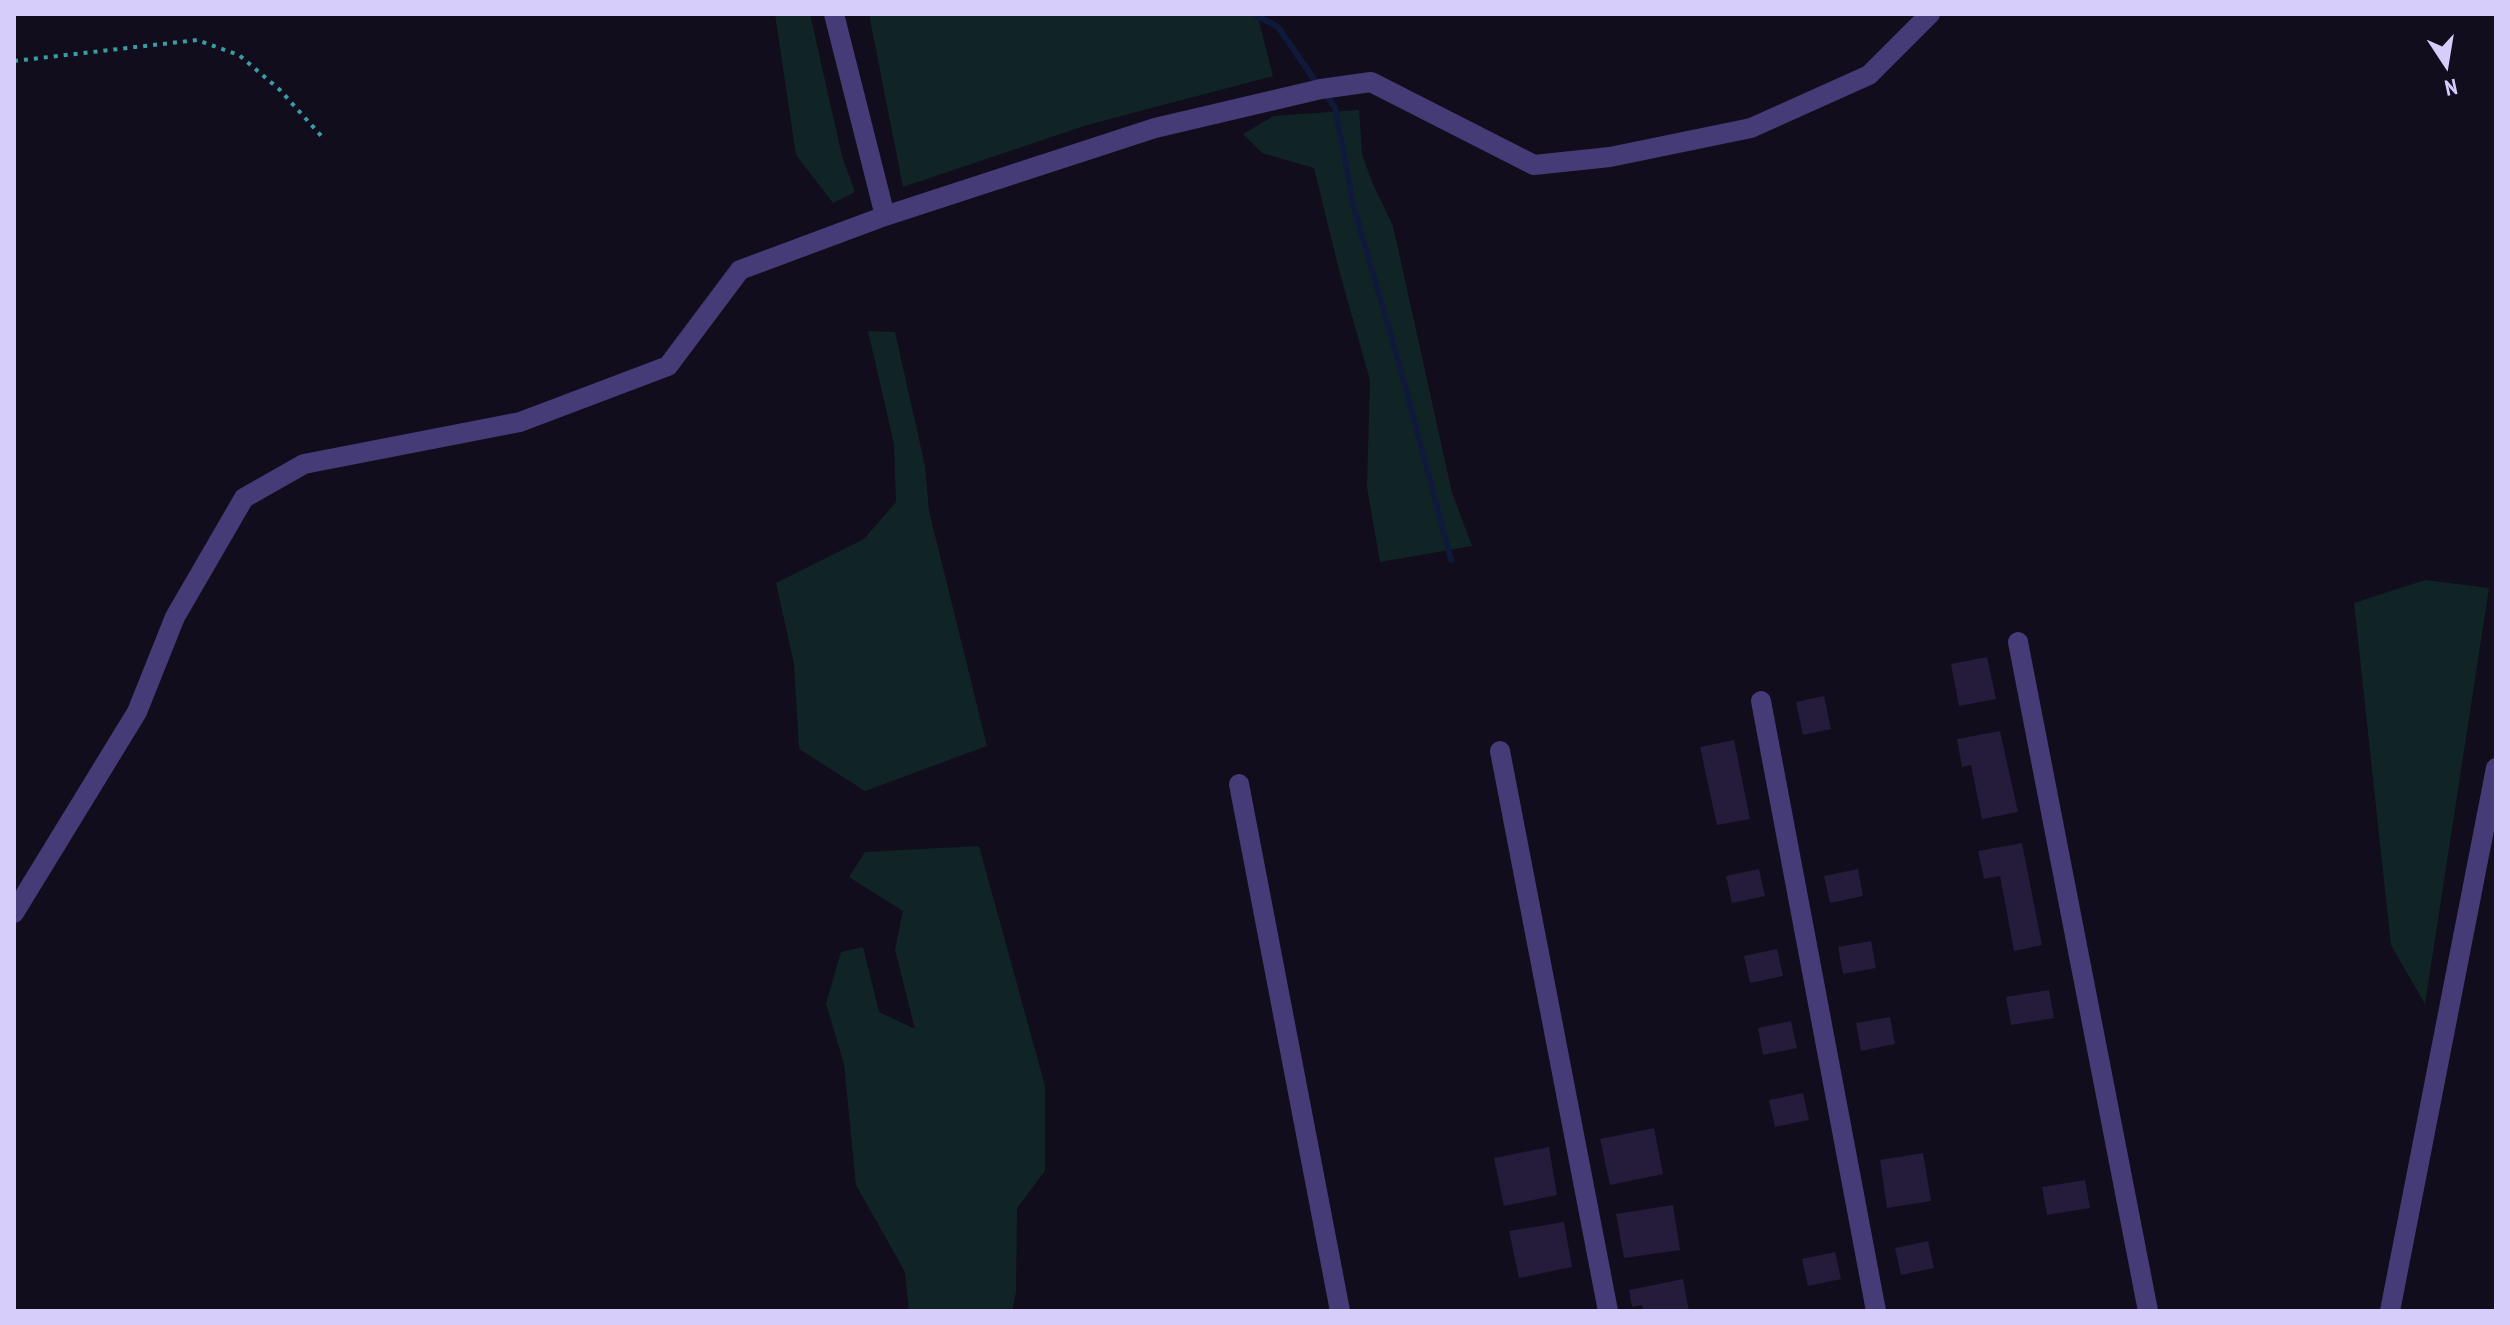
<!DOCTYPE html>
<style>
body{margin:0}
#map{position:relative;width:2510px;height:1325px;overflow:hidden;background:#110d1c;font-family:"PT Sans Narrow",sans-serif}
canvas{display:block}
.frame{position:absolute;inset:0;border:16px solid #d7cdfb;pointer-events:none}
.north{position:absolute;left:2406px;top:24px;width:80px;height:80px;-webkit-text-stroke:6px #110d1c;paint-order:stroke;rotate:168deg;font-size:22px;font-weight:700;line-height:32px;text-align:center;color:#d7cdfb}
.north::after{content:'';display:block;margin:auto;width:28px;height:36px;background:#d7cdfb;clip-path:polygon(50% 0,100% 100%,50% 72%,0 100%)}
</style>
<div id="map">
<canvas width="2510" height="1325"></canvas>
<div class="frame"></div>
<div class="north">N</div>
</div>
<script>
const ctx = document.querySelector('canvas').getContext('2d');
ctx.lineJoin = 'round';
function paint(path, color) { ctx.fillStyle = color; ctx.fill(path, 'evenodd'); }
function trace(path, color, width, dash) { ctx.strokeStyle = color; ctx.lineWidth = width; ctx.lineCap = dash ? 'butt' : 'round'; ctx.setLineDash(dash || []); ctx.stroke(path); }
const green = new Path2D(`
 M 775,14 L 810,14 L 842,156 L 855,192 L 833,203 L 796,155 Z
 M 869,14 L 1257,14 L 1273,76 L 1087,125 L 903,187 Z
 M 1359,110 L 1362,154 L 1372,182 L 1393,226 L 1452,493 L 1472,546 L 1380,562 L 1367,487 L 1370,380 L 1339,270 L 1314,168 L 1262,153 L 1243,134 L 1274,116 Z
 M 868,331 L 895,332 L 925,466 L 929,511 L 987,746 L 865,791 L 799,749 L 794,664 L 776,583 L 864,539 L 896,502 L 894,444 Z
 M 2425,580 L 2489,588 L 2425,1004 L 2391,945 L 2354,603 Z
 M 979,846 L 1045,1086 L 1045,1171 L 1017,1208 L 1016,1292 L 1012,1311 L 909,1311 L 905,1272 L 856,1185 L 844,1064 L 826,1004 L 841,952 L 863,947 L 879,1012 L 915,1029 L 895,950 L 903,911 L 849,877 L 865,852 Z`);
const stream = new Path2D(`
 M 1254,14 L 1278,27 L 1318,85
 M 1325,94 L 1335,107 L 1354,208 L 1401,370 L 1451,560`);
const building = new Path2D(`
 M 1987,657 L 1996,699 L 1959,706 L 1951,664 Z
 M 1824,696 L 1831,729 L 1803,735 L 1796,702 Z
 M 2000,731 L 2018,812 L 1982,819 L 1971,765 L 1962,767 L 1957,739 Z
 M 1734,740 L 1750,819 L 1717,825 L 1700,747 Z
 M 2022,843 L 2042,945 L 2014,951 L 2000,876 L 1984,879 L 1978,851 Z
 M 1759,869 L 1765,896 L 1732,903 L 1726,876 Z
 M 1858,869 L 1863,896 L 1830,903 L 1824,876 Z
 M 1871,941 L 1876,968 L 1843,974 L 1838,947 Z
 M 1777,949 L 1783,976 L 1750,983 L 1744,956 Z
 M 2049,990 L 2054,1018 L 2011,1025 L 2006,997 Z
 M 1890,1017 L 1895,1044 L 1861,1051 L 1856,1023 Z
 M 1791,1021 L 1797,1048 L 1763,1055 L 1758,1028 Z
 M 1803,1093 L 1809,1120 L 1775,1127 L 1769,1100 Z
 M 1654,1128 L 1663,1174 L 1610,1185 L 1600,1139 Z
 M 1549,1147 L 1557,1195 L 1504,1206 L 1494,1158 Z
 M 1923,1153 L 1931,1201 L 1887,1208 L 1880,1160 Z
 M 2085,1180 L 2090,1208 L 2047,1215 L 2042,1187 Z
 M 1673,1205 L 1680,1250 L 1624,1258 L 1616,1214 Z
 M 1564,1222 L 1572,1267 L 1519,1278 L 1509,1231 Z
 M 1928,1241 L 1934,1268 L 1901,1275 L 1895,1248 Z
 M 1835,1252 L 1841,1279 L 1808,1286 L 1802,1259 Z
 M 1683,1279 L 1689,1311 L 1643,1311 L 1642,1305 L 1632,1307 L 1629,1290 Z`);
const path = new Path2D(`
 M 14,61 L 197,40 L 239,55 L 280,90 L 324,139`);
const minor = new Path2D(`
 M 834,14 L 885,216
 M 2018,642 L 2148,1311
 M 1761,701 L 1876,1311
 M 1500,751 L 1608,1311
 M 1239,784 L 1340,1311
 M 14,913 L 137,712 L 175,617 L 244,498 L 304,464 L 520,422 L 668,366 L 740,270 L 885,216 L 1155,128 L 1321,89 L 1371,82 L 1534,165 L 1610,157 L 1751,128 L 1869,75 L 1930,14
 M 2390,1311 L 2496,768`);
paint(green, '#112425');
trace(stream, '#0f1a3a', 6);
paint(building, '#251b3b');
trace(path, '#379ea4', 4, [4, 6]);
trace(minor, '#453c77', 20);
</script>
